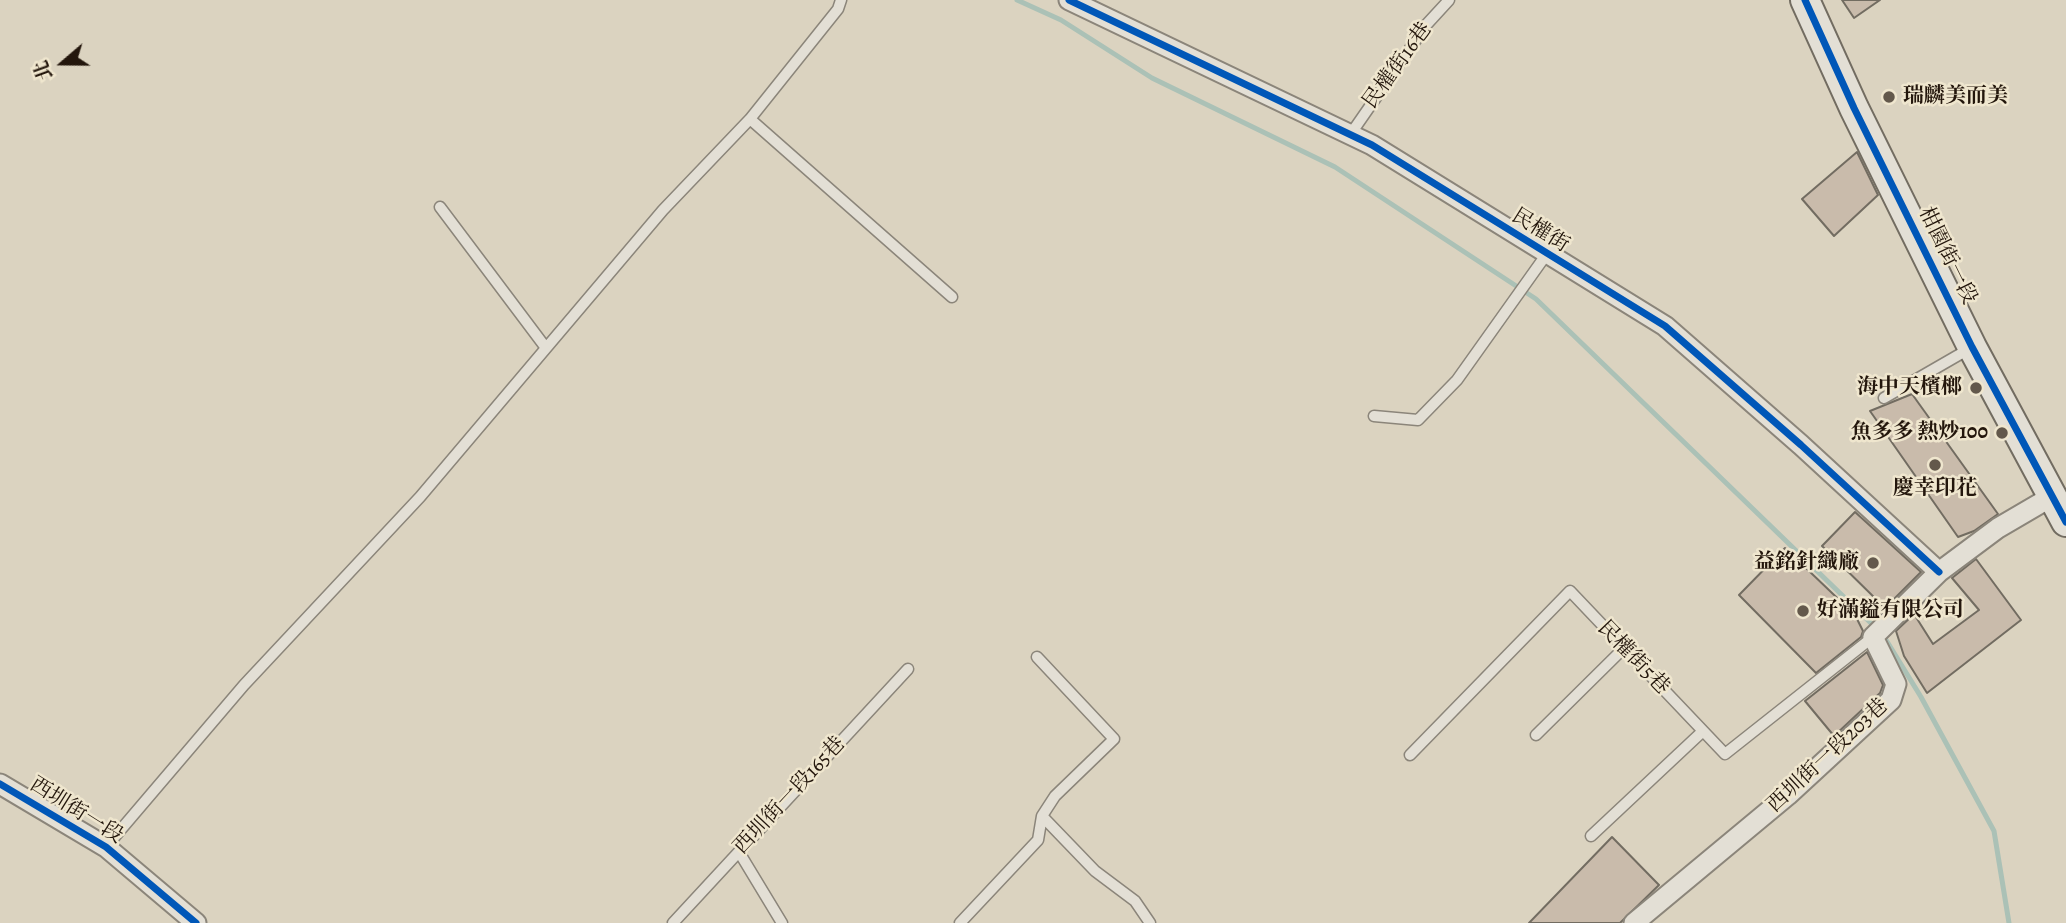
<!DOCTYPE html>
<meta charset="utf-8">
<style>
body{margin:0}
#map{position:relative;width:2066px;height:923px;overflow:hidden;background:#dbd3c0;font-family:Alegreya,"Noto Serif TC",serif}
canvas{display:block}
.north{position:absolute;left:28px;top:28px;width:70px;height:70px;-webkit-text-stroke:5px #efe6ce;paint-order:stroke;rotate:250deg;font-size:19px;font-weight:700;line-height:28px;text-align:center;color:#23160c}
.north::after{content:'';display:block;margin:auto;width:24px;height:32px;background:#23160c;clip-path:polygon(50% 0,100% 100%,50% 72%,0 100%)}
</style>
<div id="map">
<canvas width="2066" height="923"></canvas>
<div class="north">北</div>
</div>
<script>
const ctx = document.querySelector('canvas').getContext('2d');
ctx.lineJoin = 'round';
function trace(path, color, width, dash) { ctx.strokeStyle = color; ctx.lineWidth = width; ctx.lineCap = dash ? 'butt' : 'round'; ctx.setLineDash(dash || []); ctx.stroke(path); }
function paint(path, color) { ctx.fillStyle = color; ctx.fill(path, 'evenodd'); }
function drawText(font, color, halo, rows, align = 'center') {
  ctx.font = font + ' Alegreya,"Noto Serif TC",serif'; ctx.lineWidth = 5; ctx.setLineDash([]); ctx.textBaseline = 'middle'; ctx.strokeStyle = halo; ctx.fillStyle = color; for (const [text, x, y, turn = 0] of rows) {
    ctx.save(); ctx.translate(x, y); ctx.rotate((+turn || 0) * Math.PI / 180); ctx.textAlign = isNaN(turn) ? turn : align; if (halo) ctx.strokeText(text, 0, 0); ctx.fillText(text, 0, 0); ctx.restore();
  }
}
const stream = new Path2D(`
 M 1017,0 L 1061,20 L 1152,78 L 1335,167 L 1536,299 L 1876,628
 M 1883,635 L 1921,697 L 1994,831 L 2009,923`);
const building = new Path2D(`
 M 1842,0 L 1880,0 L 1854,18 Z
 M 1857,152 L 1878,195 L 1834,236 L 1802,199 Z
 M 1912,394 L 1998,514 L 1974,531 L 1958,537 L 1870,411 Z
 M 1855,512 L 1921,572 L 1885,608 L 1822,546 Z
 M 1785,548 L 1855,615 L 1863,631 L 1861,637 L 1816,673 L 1739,595 Z
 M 1976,559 L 2021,620 L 1927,693 L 1904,656 L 1896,631 L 1914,614 L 1933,644 L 1979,610 L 1952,578 Z
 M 1867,652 L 1883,685 L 1880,693 L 1834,736 L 1805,701 Z
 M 1612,837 L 1659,885 L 1620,923 L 1529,923 Z`);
const lane = new Path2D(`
 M 750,119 L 952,297
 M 1350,135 L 1427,24 L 1449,0
 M 440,207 L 546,348
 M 1884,398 L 1969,349
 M 1374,416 L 1418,420 L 1457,380 L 1546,255
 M 1536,735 L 1624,648
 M 1410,755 L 1570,591 L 1725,754 L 1873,637
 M 1042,816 L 1095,871 L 1135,901 L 1150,923
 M 1591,836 L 1703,731
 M 106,847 L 244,685 L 420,497 L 663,210 L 750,119 L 838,9 L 841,0
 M 739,852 L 782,923
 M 673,923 L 908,669
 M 960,923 L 1038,840 L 1042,816 L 1055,796 L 1114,739 L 1037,657`);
const street = new Path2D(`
 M 1069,0 L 1372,145 L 1665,326 L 1801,445 L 1939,572
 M 0,784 L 106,847 L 196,923
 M 1634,923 L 1788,795 L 1891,700 L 1896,684 L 1873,637 L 1939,572 L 1998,528 L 2051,497`);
const secondary = new Path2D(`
 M 1805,0 L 1854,108 L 1972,347 L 2066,522`);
const cycleway = new Path2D(`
 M 1069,0 L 1372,145 L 1665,326 L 1801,445 L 1939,572
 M 1805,0 L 1854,108 L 1972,347 L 2066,522
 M 0,784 L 106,847 L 196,923`);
const markers = [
 [1889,97,7,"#63584b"],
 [1976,388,7,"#63584b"],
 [2002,433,7,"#63584b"],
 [1935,465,7,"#63584b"],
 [1873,563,7,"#63584b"],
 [1803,611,7,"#63584b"]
];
const streetNames = [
 ["民權街16巷",1398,66,-54],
 ["民權街",1540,231,32],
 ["柑園街一段",1947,256,64],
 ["民權街5巷",1633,658,46],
 ["西圳街一段203巷",1828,756,-43],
 ["西圳街一段165巷",790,796,-47],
 ["西圳街一段",76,811,32]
];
const poiNames = [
 ["瑞麟美而美",1903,97,"left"],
 ["海中天檳榔",1962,388],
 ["魚多多 熱炒100",1988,433],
 ["慶幸印花",1935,489,"center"],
 ["益銘針織廠",1859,563],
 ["好滿鎰有限公司",1817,611,"left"]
];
trace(stream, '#abc1b6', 5);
paint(building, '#c9bbab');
trace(building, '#726c61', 2);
trace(lane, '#8b857a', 13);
trace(street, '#8b857a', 23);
trace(secondary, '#726c61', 32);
trace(lane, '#e3dfd5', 10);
trace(street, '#e3dfd5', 19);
trace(secondary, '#e3dfd5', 28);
trace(cycleway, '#0057b8', 7);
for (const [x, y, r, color] of markers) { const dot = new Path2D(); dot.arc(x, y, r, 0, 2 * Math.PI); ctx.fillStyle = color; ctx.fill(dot); trace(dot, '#efe6ce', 2.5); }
drawText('21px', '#23160c', '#efe6ce', streetNames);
drawText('bold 21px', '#23160c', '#efe6ce', poiNames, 'right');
</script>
